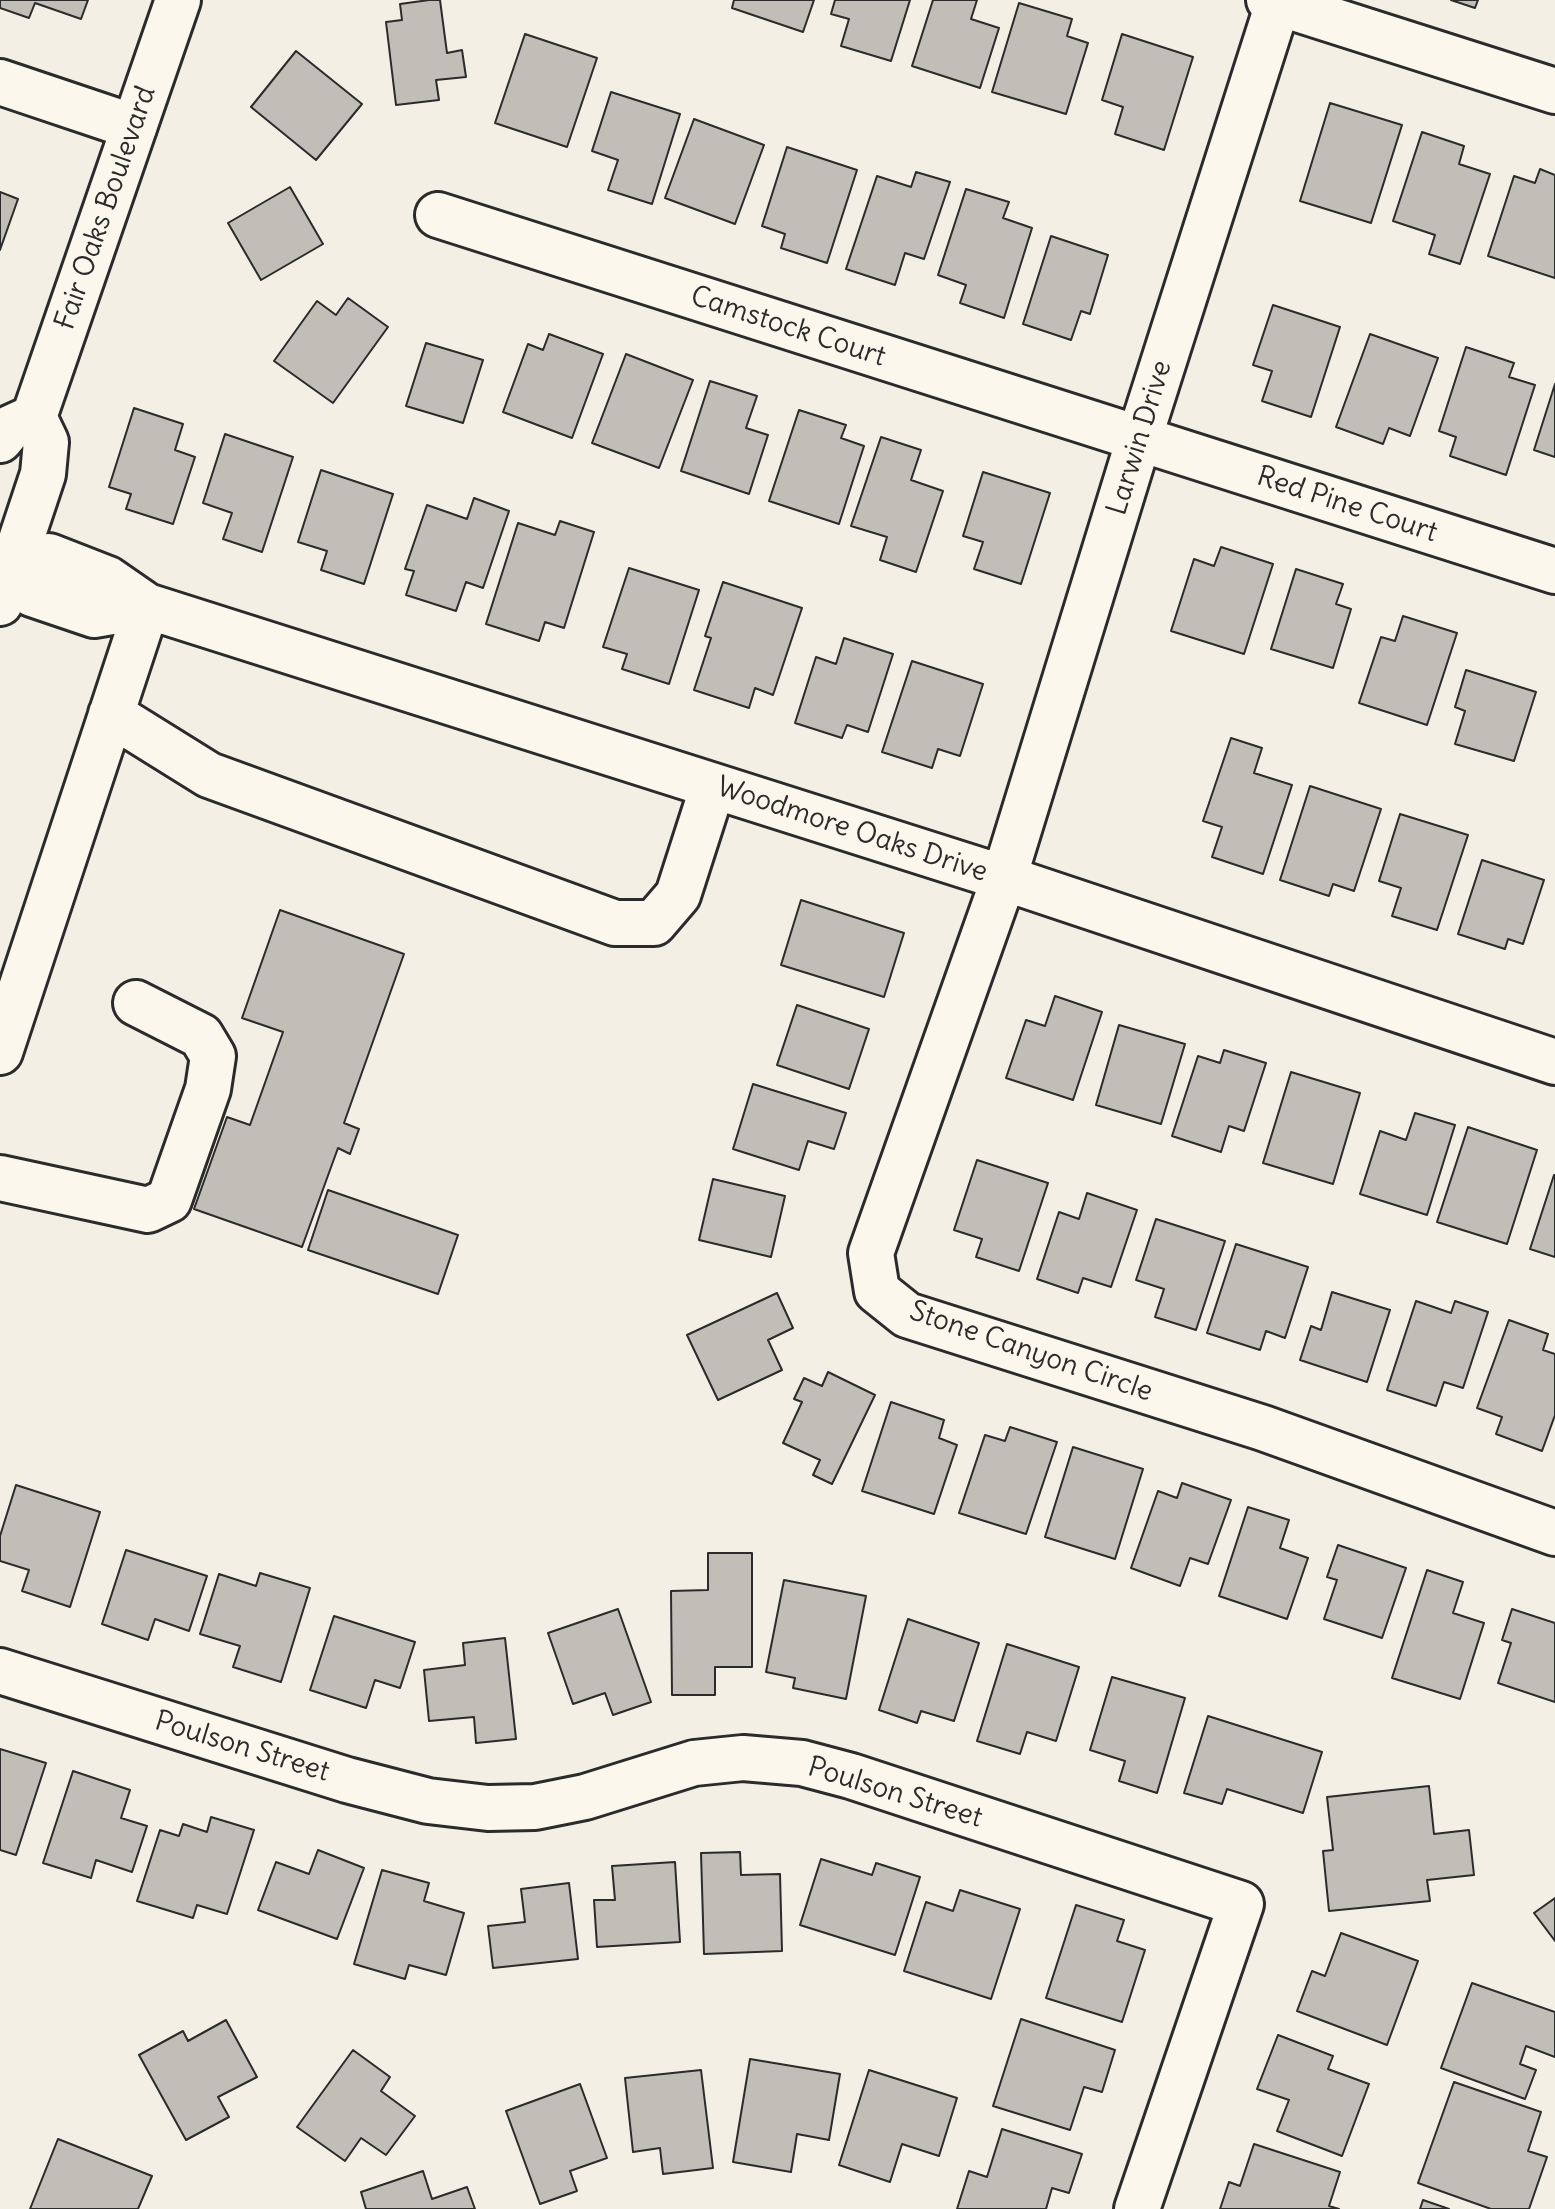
<!DOCTYPE html>
<style>
body{margin:0}
canvas{display:block;background:#f3efe4}
</style>
<canvas width="1555" height="2209"></canvas>
<script>
const ctx = document.querySelector('canvas').getContext('2d');
ctx.lineJoin = 'round';
function paint(path, color) { ctx.fillStyle = color; ctx.fill(path, 'evenodd'); }
function trace(path, color, width, dash) { ctx.strokeStyle = color; ctx.lineWidth = width; ctx.lineCap = dash ? 'butt' : 'round'; ctx.setLineDash(dash || []); ctx.stroke(path); }
function drawText(font, color, halo, rows, align = 'center') {
  ctx.font = font + ' Delius,sans-serif'; ctx.lineWidth = 6; ctx.setLineDash([]); ctx.textBaseline = 'middle'; ctx.strokeStyle = halo; ctx.fillStyle = color; for (const [text, x, y, turn = 0] of rows) {
    ctx.save(); ctx.translate(x, y); ctx.rotate((+turn || 0) * Math.PI / 180); ctx.textAlign = isNaN(turn) ? turn : align; if (halo) ctx.strokeText(text, 0, 0); ctx.fillText(text, 0, 0); ctx.restore();
  }
}
const building = new Path2D(`
 M 0,0 L 88,0 L 81,19 L 35,3 L 29,18 L 0,8 Z
 M 429,0 L 440,0 L 447,53 L 462,50 L 466,77 L 436,80 L 439,100 L 396,105 L 386,22 L 402,20 L 400,4 Z
 M 734,0 L 814,0 L 803,32 L 732,8 Z
 M 835,0 L 910,0 L 891,61 L 841,46 L 849,19 L 831,14 Z
 M 933,0 L 977,0 L 971,19 L 999,28 L 980,88 L 912,66 Z
 M 1451,0 L 1478,0 L 1475,8 Z
 M 1019,3 L 1072,19 L 1067,36 L 1088,43 L 1066,114 L 992,92 Z
 M 525,34 L 597,58 L 567,147 L 495,123 Z
 M 1122,34 L 1193,57 L 1164,150 L 1115,134 L 1123,107 L 1102,100 Z
 M 296,51 L 362,104 L 316,160 L 251,107 Z
 M 611,92 L 680,114 L 652,204 L 608,190 L 618,160 L 592,151 Z
 M 1330,103 L 1402,125 L 1371,223 L 1300,201 Z
 M 694,119 L 764,145 L 735,224 L 665,198 Z
 M 1422,132 L 1464,146 L 1459,164 L 1490,174 L 1460,264 L 1429,254 L 1435,235 L 1393,221 Z
 M 787,147 L 857,170 L 827,263 L 781,248 L 785,234 L 762,226 Z
 M 1540,169 L 1555,175 L 1555,278 L 1488,256 L 1514,176 L 1535,183 Z
 M 916,172 L 950,182 L 924,259 L 905,253 L 895,285 L 846,269 L 877,176 L 911,187 Z
 M 290,187 L 323,244 L 261,280 L 228,223 Z
 M 966,189 L 1009,202 L 1003,218 L 1032,228 L 1004,318 L 960,303 L 966,285 L 938,275 Z
 M 0,192 L 18,199 L 0,250 Z
 M 1051,236 L 1108,255 L 1090,314 L 1081,311 L 1071,340 L 1023,324 Z
 M 348,298 L 388,327 L 333,403 L 274,361 L 317,301 L 336,315 Z
 M 1273,305 L 1340,327 L 1311,417 L 1262,401 L 1272,371 L 1253,365 Z
 M 549,334 L 603,354 L 572,438 L 503,412 L 528,344 L 543,350 Z
 M 1370,334 L 1438,358 L 1410,436 L 1389,428 L 1383,444 L 1336,427 Z
 M 426,343 L 483,360 L 463,423 L 406,406 Z
 M 1466,347 L 1514,363 L 1509,377 L 1535,385 L 1506,475 L 1450,456 L 1456,437 L 1439,431 Z
 M 626,354 L 693,380 L 659,468 L 592,443 Z
 M 710,381 L 757,396 L 746,428 L 768,435 L 749,494 L 681,471 Z
 M 1555,384 L 1555,457 L 1534,450 Z
 M 134,408 L 183,424 L 175,450 L 195,457 L 173,524 L 126,509 L 131,494 L 109,487 Z
 M 799,410 L 846,425 L 841,438 L 864,446 L 839,524 L 769,501 Z
 M 225,434 L 293,457 L 262,552 L 223,539 L 232,513 L 203,503 Z
 M 881,437 L 921,450 L 911,480 L 943,491 L 916,572 L 880,560 L 887,537 L 851,526 Z
 M 321,470 L 393,494 L 364,584 L 321,570 L 327,551 L 298,542 Z
 M 983,472 L 1050,493 L 1021,584 L 974,569 L 983,542 L 963,536 Z
 M 474,498 L 509,511 L 483,588 L 466,582 L 456,611 L 406,595 L 414,571 L 405,569 L 427,505 L 467,519 Z
 M 560,521 L 594,532 L 564,628 L 545,622 L 539,641 L 486,624 L 518,523 L 555,535 Z
 M 1221,547 L 1273,564 L 1244,654 L 1171,631 L 1194,559 L 1214,566 Z
 M 629,568 L 699,590 L 669,684 L 622,669 L 627,654 L 603,647 Z
 M 1296,569 L 1343,584 L 1336,604 L 1351,609 L 1333,668 L 1271,649 Z
 M 723,582 L 802,608 L 773,695 L 755,688 L 749,708 L 694,690 L 711,638 L 705,636 Z
 M 1403,616 L 1457,633 L 1427,725 L 1359,703 L 1381,637 L 1395,641 Z
 M 844,638 L 893,654 L 868,732 L 847,725 L 842,738 L 795,723 L 816,657 L 836,664 Z
 M 912,661 L 983,684 L 960,756 L 938,749 L 932,768 L 882,752 Z
 M 1466,670 L 1536,692 L 1514,761 L 1455,744 L 1465,711 L 1455,707 Z
 M 1231,738 L 1262,748 L 1254,773 L 1292,785 L 1263,874 L 1212,857 L 1222,827 L 1203,821 Z
 M 1310,786 L 1381,809 L 1354,891 L 1333,884 L 1329,896 L 1280,880 Z
 M 1400,814 L 1468,835 L 1437,930 L 1392,916 L 1401,888 L 1379,881 Z
 M 1482,860 L 1544,880 L 1523,944 L 1508,939 L 1505,949 L 1458,934 Z
 M 801,900 L 904,933 L 884,997 L 781,965 Z
 M 280,910 L 404,954 L 344,1123 L 359,1129 L 350,1154 L 338,1148 L 302,1247 L 194,1209 L 227,1117 L 250,1125 L 283,1032 L 242,1018 Z
 M 1055,996 L 1102,1012 L 1073,1100 L 1006,1078 L 1026,1020 L 1045,1026 Z
 M 797,1005 L 869,1029 L 849,1089 L 777,1065 Z
 M 1119,1025 L 1185,1044 L 1161,1124 L 1096,1105 Z
 M 1224,1050 L 1266,1063 L 1244,1131 L 1229,1126 L 1221,1152 L 1172,1136 L 1198,1056 L 1220,1063 Z
 M 1291,1072 L 1360,1093 L 1333,1184 L 1263,1163 Z
 M 753,1084 L 846,1113 L 834,1149 L 808,1141 L 799,1170 L 733,1149 Z
 M 1415,1113 L 1455,1125 L 1427,1215 L 1360,1194 L 1380,1131 L 1406,1140 Z
 M 1468,1127 L 1537,1150 L 1507,1244 L 1437,1222 Z
 M 977,1160 L 1048,1183 L 1019,1271 L 976,1257 L 982,1239 L 954,1230 Z
 M 1554,1175 L 1555,1175 L 1555,1257 L 1530,1249 Z
 M 713,1179 L 785,1196 L 771,1257 L 699,1240 Z
 M 328,1190 L 458,1235 L 438,1294 L 308,1250 Z
 M 1087,1193 L 1137,1210 L 1111,1287 L 1083,1278 L 1078,1293 L 1037,1279 L 1059,1212 L 1079,1219 Z
 M 1156,1219 L 1225,1241 L 1196,1330 L 1155,1317 L 1164,1289 L 1136,1280 Z
 M 1236,1244 L 1308,1267 L 1285,1338 L 1266,1331 L 1260,1350 L 1207,1333 Z
 M 1332,1292 L 1390,1310 L 1367,1382 L 1300,1360 L 1311,1326 L 1321,1330 Z
 M 777,1293 L 793,1328 L 768,1340 L 782,1370 L 718,1400 L 687,1335 Z
 M 1416,1301 L 1451,1313 L 1455,1301 L 1488,1312 L 1463,1388 L 1444,1382 L 1436,1406 L 1387,1390 Z
 M 1509,1320 L 1548,1334 L 1543,1350 L 1555,1354 L 1555,1415 L 1542,1451 L 1496,1434 L 1502,1417 L 1477,1408 Z
 M 828,1372 L 875,1395 L 832,1484 L 813,1475 L 820,1460 L 783,1443 L 802,1402 L 794,1399 L 804,1378 L 822,1386 Z
 M 891,1402 L 944,1420 L 939,1438 L 957,1445 L 934,1514 L 862,1491 Z
 M 1010,1427 L 1057,1442 L 1026,1534 L 959,1513 L 985,1435 L 1005,1441 Z
 M 1073,1447 L 1143,1469 L 1115,1559 L 1045,1537 Z
 M 1182,1483 L 1231,1500 L 1208,1564 L 1190,1558 L 1180,1586 L 1131,1568 L 1158,1491 L 1177,1498 Z
 M 16,1485 L 100,1512 L 70,1607 L 22,1591 L 29,1570 L 0,1561 L 0,1536 Z
 M 1248,1507 L 1289,1520 L 1280,1548 L 1308,1558 L 1287,1619 L 1219,1596 Z
 M 1338,1545 L 1406,1568 L 1382,1638 L 1324,1619 L 1337,1580 L 1327,1577 Z
 M 126,1550 L 207,1576 L 189,1631 L 155,1619 L 148,1640 L 102,1624 Z
 M 708,1553 L 752,1553 L 752,1667 L 715,1667 L 715,1695 L 672,1695 L 671,1591 L 708,1590 Z
 M 1427,1570 L 1463,1582 L 1453,1613 L 1484,1623 L 1460,1699 L 1392,1678 Z
 M 260,1573 L 310,1588 L 281,1682 L 233,1667 L 240,1646 L 200,1634 L 219,1574 L 256,1586 Z
 M 784,1580 L 866,1596 L 846,1699 L 793,1688 L 795,1678 L 766,1672 Z
 M 618,1609 L 651,1702 L 613,1715 L 605,1693 L 573,1704 L 548,1633 Z
 M 1512,1609 L 1555,1623 L 1555,1702 L 1498,1683 L 1511,1643 L 1502,1640 Z
 M 334,1616 L 415,1642 L 400,1688 L 375,1680 L 366,1708 L 310,1690 Z
 M 908,1619 L 979,1643 L 954,1721 L 921,1711 L 917,1723 L 879,1710 Z
 M 505,1638 L 516,1739 L 476,1743 L 474,1717 L 429,1721 L 424,1670 L 465,1665 L 463,1643 Z
 M 1007,1644 L 1079,1667 L 1056,1741 L 1027,1732 L 1020,1754 L 977,1741 Z
 M 1112,1677 L 1185,1698 L 1157,1793 L 1119,1781 L 1125,1761 L 1090,1750 Z
 M 1208,1716 L 1322,1752 L 1303,1813 L 1227,1789 L 1222,1804 L 1184,1793 Z
 M 0,1749 L 46,1763 L 16,1855 L 0,1850 Z
 M 73,1771 L 130,1790 L 121,1818 L 147,1826 L 132,1872 L 96,1860 L 91,1878 L 43,1863 Z
 M 1429,1786 L 1434,1834 L 1469,1830 L 1474,1875 L 1427,1880 L 1430,1901 L 1329,1911 L 1323,1851 L 1333,1850 L 1327,1797 Z
 M 211,1817 L 254,1830 L 227,1914 L 197,1905 L 193,1918 L 137,1901 L 160,1830 L 179,1836 L 183,1824 L 207,1832 Z
 M 318,1850 L 364,1868 L 337,1939 L 258,1910 L 276,1862 L 309,1874 Z
 M 740,1852 L 741,1875 L 780,1874 L 782,1951 L 704,1954 L 701,1853 Z
 M 821,1859 L 872,1875 L 876,1863 L 920,1877 L 895,1955 L 800,1925 Z
 M 675,1862 L 680,1942 L 597,1947 L 594,1900 L 615,1900 L 612,1866 Z
 M 382,1870 L 429,1883 L 424,1901 L 464,1913 L 446,1975 L 409,1965 L 405,1979 L 354,1964 Z
 M 569,1883 L 578,1959 L 493,1968 L 488,1926 L 525,1922 L 521,1889 Z
 M 960,1890 L 1020,1909 L 991,1999 L 904,1971 L 926,1902 L 953,1911 Z
 M 1555,1898 L 1555,1941 L 1534,1913 Z
 M 1076,1905 L 1124,1920 L 1117,1941 L 1145,1950 L 1122,2022 L 1046,1998 Z
 M 1341,1933 L 1418,1961 L 1387,2045 L 1297,2011 L 1312,1971 L 1325,1976 Z
 M 1472,1983 L 1555,2012 L 1555,2057 L 1526,2046 L 1520,2064 L 1536,2070 L 1525,2099 L 1441,2068 Z
 M 1021,2019 L 1115,2050 L 1102,2092 L 1084,2087 L 1070,2130 L 993,2106 Z
 M 226,2020 L 257,2077 L 218,2097 L 229,2117 L 186,2140 L 139,2055 L 183,2031 L 188,2041 Z
 M 1278,2035 L 1333,2056 L 1328,2069 L 1369,2084 L 1342,2156 L 1277,2131 L 1289,2100 L 1257,2089 Z
 M 353,2050 L 390,2077 L 381,2091 L 415,2116 L 386,2155 L 361,2138 L 345,2161 L 297,2127 Z
 M 750,2059 L 840,2074 L 829,2140 L 797,2134 L 791,2172 L 733,2162 Z
 M 701,2070 L 713,2168 L 663,2174 L 660,2148 L 633,2152 L 625,2078 Z
 M 869,2070 L 957,2098 L 939,2156 L 902,2144 L 890,2182 L 839,2165 Z
 M 1454,2082 L 1541,2112 L 1528,2151 L 1547,2157 L 1529,2209 L 1491,2209 L 1418,2183 Z
 M 580,2084 L 607,2158 L 570,2171 L 577,2191 L 540,2204 L 506,2111 Z
 M 1002,2129 L 1082,2154 L 1069,2193 L 1052,2188 L 1046,2209 L 957,2209 L 969,2171 L 987,2177 Z
 M 58,2139 L 152,2176 L 138,2209 L 30,2209 Z
 M 1254,2144 L 1340,2172 L 1329,2206 L 1339,2209 L 1220,2209 L 1229,2182 L 1240,2186 Z
 M 423,2171 L 432,2199 L 467,2187 L 475,2209 L 366,2209 L 361,2192 Z
 M 1423,2200 L 1449,2209 L 1420,2209 Z`);
const minor = new Path2D(`
 M 1269,0 L 1555,91
 M 1279,0 L 1139,439 L 1004,878 L 871,1253 L 877,1291 L 907,1315 L 1263,1428 L 1555,1533
 M 0,82 L 134,127
 M 438,215 L 1555,571
 M 0,560 L 13,565 L 32,594 L 94,615 L 147,606
 M 13,565 L 49,556 L 108,579 L 147,606 L 1004,878 L 1555,1062
 M 111,714 L 209,775 L 615,923 L 654,923 L 678,895 L 713,786
 M 0,1052 L 147,606
 M 0,1178 L 148,1210 L 169,1200 L 208,1089 L 213,1056 L 201,1036 L 136,1003
 M 0,1671 L 347,1780 L 428,1801 L 488,1808 L 535,1807 L 585,1797 L 694,1763 L 743,1758 L 802,1763 L 851,1776 L 1241,1904 L 1137,2209`);
const major = new Path2D(`
 M 0,440 L 10,428 L 34,417
 M 0,603 L 43,474 L 46,442 L 34,417 L 178,0`);
const streetNames = [
 ["Fair Oaks Boulevard",106,208,-71],
 ["Camstock Court",788,327,18],
 ["Larwin Drive",1140,438,-73],
 ["Red Pine Court",1347,505,18],
 ["Woodmore Oaks Drive",852,830,18],
 ["Stone Canyon Circle",1031,1352,19],
 ["Poulson Street",242,1747,17],
 ["Poulson Street",895,1793,17]
];
paint(building, '#c0beb6');
trace(building, '#2b2b2b', 2);
trace(minor, '#2b2b2b', 50);
trace(major, '#2b2b2b', 50);
trace(minor, '#fbf7ec', 44);
trace(major, '#fbf7ec', 44);
drawText('28px', '#2b2b2b', '#fbf7ec', streetNames);
</script>
